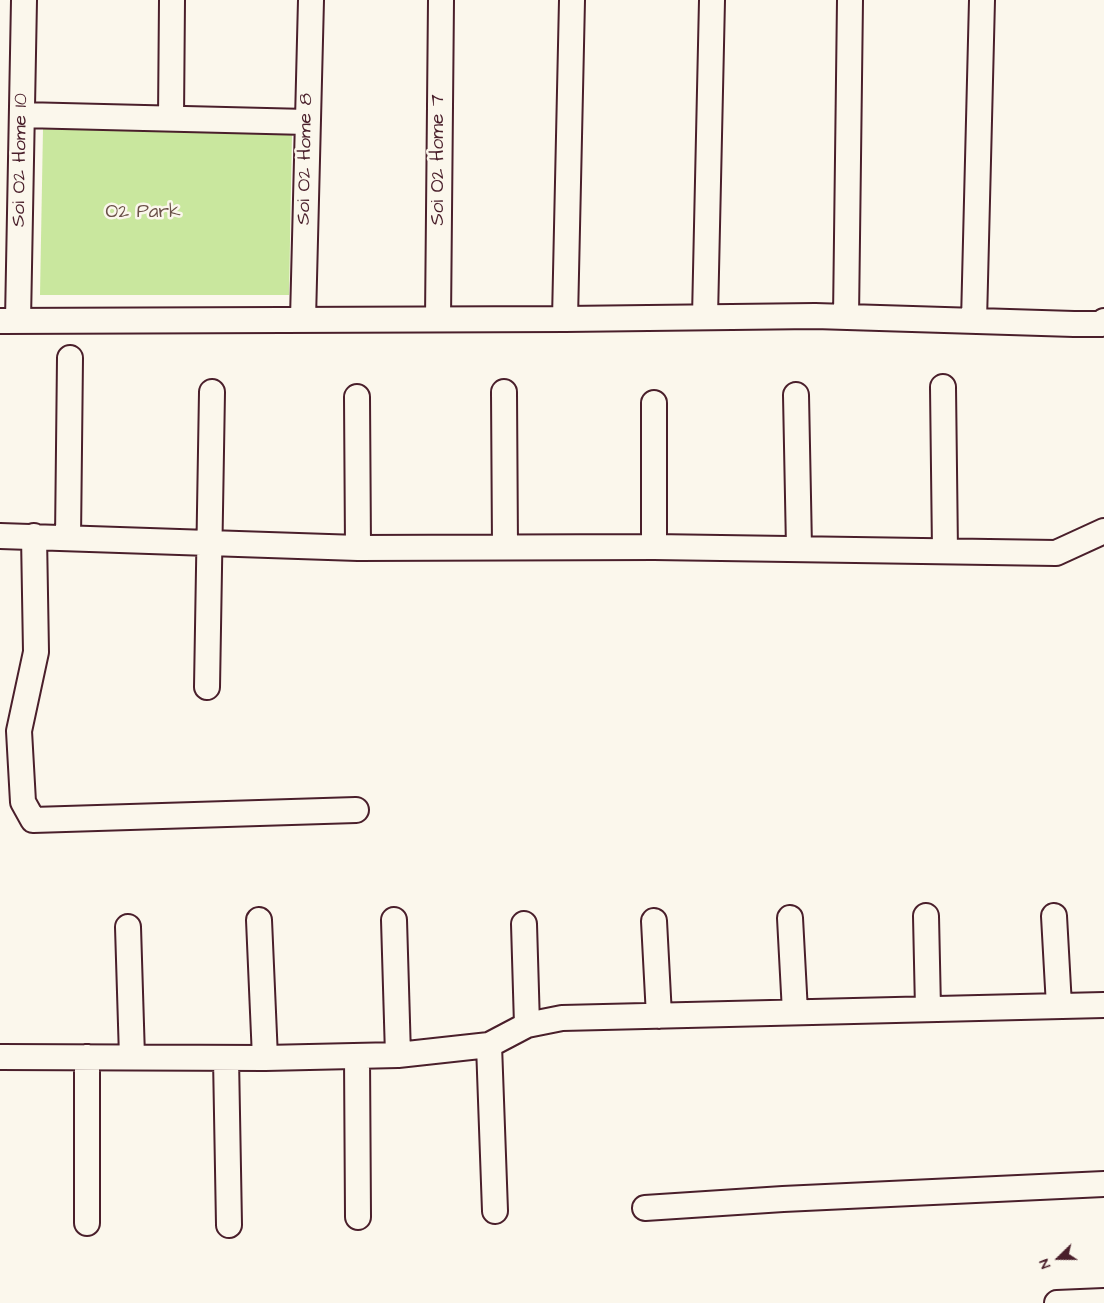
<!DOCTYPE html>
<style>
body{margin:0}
#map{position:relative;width:1104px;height:1303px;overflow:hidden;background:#fbf7ec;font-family:"Architects Daughter",sans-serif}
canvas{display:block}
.north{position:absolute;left:1034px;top:1233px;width:50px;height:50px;-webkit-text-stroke:4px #fbf7ec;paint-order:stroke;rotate:248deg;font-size:14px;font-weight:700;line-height:20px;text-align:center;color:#4a1f2b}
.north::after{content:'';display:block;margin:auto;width:18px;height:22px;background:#4a1f2b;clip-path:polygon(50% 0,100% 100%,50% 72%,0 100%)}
</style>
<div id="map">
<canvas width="1104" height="1303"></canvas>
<div class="north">N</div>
</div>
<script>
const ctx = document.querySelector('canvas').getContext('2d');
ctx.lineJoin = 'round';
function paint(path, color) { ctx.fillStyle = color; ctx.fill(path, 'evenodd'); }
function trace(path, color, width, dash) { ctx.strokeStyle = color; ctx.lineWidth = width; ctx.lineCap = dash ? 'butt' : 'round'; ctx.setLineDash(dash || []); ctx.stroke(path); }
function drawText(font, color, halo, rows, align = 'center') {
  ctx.font = font + ' "Architects Daughter",sans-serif'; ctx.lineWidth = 5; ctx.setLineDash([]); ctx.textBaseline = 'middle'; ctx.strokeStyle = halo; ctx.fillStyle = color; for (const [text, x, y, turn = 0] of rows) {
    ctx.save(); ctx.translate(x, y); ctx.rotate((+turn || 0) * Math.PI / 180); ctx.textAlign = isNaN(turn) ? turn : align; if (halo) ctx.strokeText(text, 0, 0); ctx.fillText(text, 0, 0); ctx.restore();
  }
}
const green = new Path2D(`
 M 43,129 L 292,133 L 289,295 L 40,295 Z`);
const minor = new Path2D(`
 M 22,115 L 307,122
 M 171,118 L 172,0
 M 705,317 L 712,0
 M 846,317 L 850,0
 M 303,319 L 311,0
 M 438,319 L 441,0
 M 565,319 L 572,0
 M 18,320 L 24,0
 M 0,321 L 565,319 L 815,316 L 1074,324 L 1101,324 L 1104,321
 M 974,321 L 982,0
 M 943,387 L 945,551
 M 504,392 L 505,547
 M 796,395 L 799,548
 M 357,397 L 358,548
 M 0,536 L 358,548 L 654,547 L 1056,553 L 1104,531
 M 34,536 L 36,652 L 19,731 L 23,802 L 33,820 L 356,810
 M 68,538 L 70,358
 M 654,547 L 654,403
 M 207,687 L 212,392
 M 926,916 L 928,1009
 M 1054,916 L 1059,1006
 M 790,918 L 795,1012
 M 259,920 L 265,1058
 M 394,920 L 398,1055
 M 654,921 L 659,1016
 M 524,924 L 527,1025
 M 128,927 L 132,1057
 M 489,1045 L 495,1211
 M 0,1057 L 265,1058 L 398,1055 L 489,1045 L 527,1025 L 562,1018 L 1104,1005
 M 87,1057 L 87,1223
 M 357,1057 L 358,1217
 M 226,1058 L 229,1225
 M 645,1208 L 783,1199 L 1104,1184
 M 1057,1303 L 1104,1301`);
const streetNames = [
 ["Soi O2 Home 8",306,159,-89],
 ["Soi O2 Home 10",21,160,-89],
 ["Soi O2 Home 7",439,160,-90]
];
const parkNames = [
 ["O2 Park",143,213]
];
paint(green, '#c9e79e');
trace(minor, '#4a1f2b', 28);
trace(minor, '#fbf7ec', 24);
drawText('19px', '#4a1f2b', '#fbf7ec', streetNames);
drawText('19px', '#6a5148', '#fbf7ec', parkNames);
</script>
